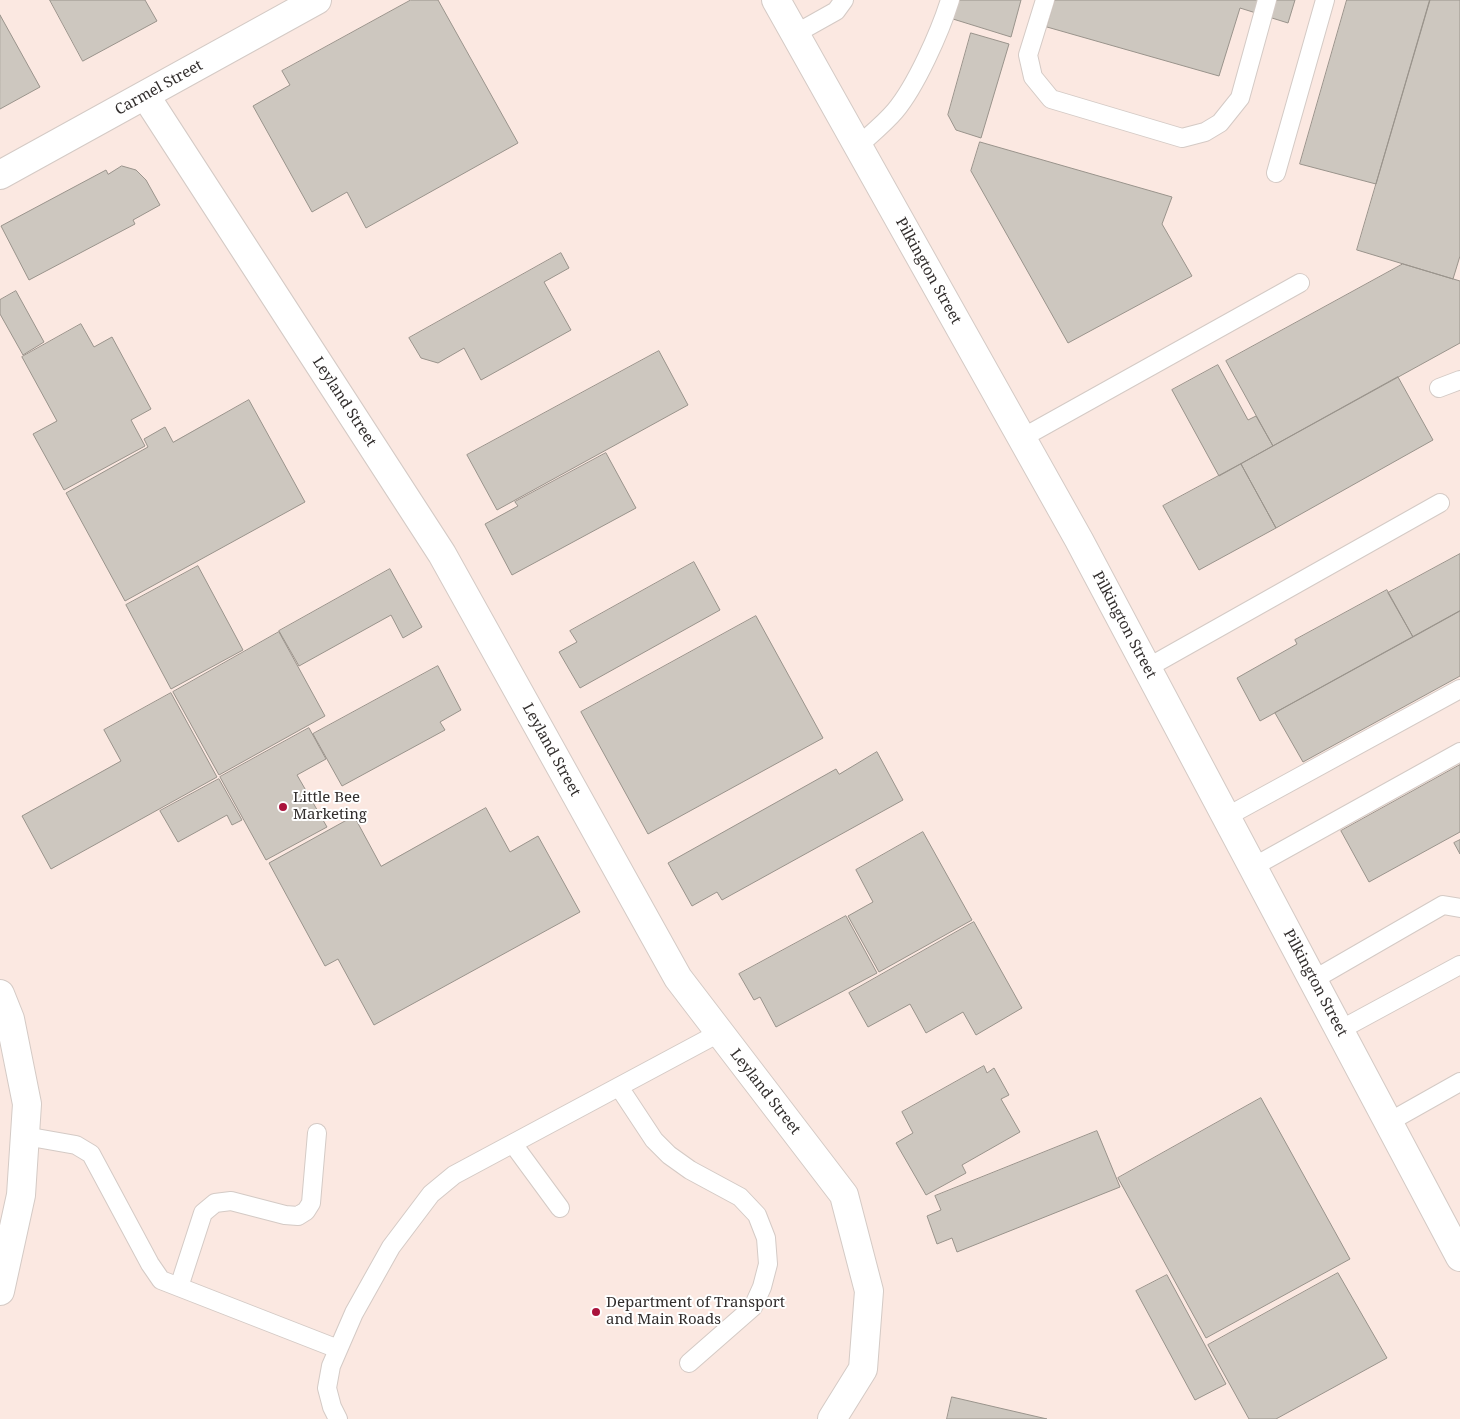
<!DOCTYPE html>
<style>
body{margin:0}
canvas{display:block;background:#fef5f1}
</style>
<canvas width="1460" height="1419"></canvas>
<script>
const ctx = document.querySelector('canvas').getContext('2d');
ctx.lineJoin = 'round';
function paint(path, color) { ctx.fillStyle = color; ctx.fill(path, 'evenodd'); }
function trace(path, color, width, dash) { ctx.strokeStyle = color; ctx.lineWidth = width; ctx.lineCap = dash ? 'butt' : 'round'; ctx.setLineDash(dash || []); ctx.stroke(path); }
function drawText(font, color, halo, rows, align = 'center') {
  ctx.font = font + ' "Noto Serif",serif'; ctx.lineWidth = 4; ctx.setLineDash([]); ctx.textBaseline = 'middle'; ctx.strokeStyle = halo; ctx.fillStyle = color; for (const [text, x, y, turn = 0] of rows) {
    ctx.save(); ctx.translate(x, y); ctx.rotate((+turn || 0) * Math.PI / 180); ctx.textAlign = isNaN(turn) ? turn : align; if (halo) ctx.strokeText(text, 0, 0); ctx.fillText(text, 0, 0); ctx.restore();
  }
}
const built = new Path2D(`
 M 0,0 L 1460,0 L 1460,1419 L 0,1419 Z`);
const building = new Path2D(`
 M 50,0 L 145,0 L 157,21 L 83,61 Z
 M 411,0 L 438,0 L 518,143 L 366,228 L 347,192 L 312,212 L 253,106 L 290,85 L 282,71 Z
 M 959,0 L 1021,0 L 1011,37 L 953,19 Z
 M 1055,0 L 1295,0 L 1288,23 L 1240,8 L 1219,76 L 1047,27 Z
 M 1347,0 L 1430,0 L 1376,184 L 1300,164 Z
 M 1430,0 L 1460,0 L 1460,256 L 1453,279 L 1357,250 Z
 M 0,15 L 40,87 L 0,109 Z
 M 971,33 L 1009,44 L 981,138 L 956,130 L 948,115 Z
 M 980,142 L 1172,197 L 1162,224 L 1192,276 L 1068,343 L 971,171 Z
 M 122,166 L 136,170 L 146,180 L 160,205 L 133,220 L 135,224 L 29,280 L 1,226 L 106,170 L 108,174 Z
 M 561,253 L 569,268 L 544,282 L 571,330 L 481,380 L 464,348 L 438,363 L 421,358 L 409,338 Z
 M 1403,264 L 1460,281 L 1460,343 L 1273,446 L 1226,361 Z
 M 16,291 L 44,342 L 23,355 L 0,314 L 0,300 Z
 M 81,324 L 94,347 L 112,337 L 151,409 L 131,420 L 145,446 L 64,490 L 33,434 L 57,421 L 22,357 Z
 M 659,351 L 688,405 L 497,510 L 467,455 Z
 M 1218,365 L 1248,420 L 1256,416 L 1273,446 L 1219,476 L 1172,390 Z
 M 1398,377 L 1433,440 L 1276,528 L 1241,464 Z
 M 249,400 L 305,502 L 125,601 L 66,493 L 148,447 L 144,439 L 165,427 L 173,442 Z
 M 606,453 L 636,508 L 512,575 L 485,524 L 518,506 L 515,502 Z
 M 1241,464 L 1276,528 L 1199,570 L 1163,506 Z
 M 1460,554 L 1460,611 L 1413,637 L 1388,593 Z
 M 694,562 L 720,610 L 580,688 L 559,652 L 577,642 L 570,631 Z
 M 198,566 L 243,650 L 171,689 L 126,605 Z
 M 390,569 L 422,627 L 403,638 L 391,615 L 299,666 L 279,631 Z
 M 1387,590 L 1413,637 L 1260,721 L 1237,678 L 1297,644 L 1295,640 Z
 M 1460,611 L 1460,676 L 1303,762 L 1275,713 Z
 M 756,616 L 823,738 L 648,834 L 581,712 Z
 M 279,632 L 325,716 L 219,775 L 173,692 Z
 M 438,666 L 461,710 L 440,722 L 445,730 L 342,786 L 313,734 Z
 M 171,693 L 217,777 L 51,869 L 22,816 L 121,761 L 104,730 Z
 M 309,728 L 326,759 L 297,775 L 327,827 L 266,860 L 220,777 Z
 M 877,752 L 903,800 L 722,900 L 717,892 L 692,906 L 668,863 L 836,769 L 839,774 Z
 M 1460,765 L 1460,832 L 1369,882 L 1341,831 Z
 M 219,779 L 242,820 L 232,825 L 227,815 L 178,842 L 160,811 Z
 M 486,808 L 510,852 L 538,836 L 580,912 L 374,1025 L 338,959 L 325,966 L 269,863 L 354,816 L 381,866 Z
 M 923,832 L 972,920 L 879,972 L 848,916 L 873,902 L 856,870 Z
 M 1460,840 L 1460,854 L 1454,843 Z
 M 846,916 L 877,973 L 776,1027 L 760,997 L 754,1000 L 739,974 Z
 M 974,922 L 1022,1008 L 976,1035 L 963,1012 L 926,1033 L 910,1004 L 868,1027 L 849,993 Z
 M 984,1066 L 987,1073 L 994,1068 L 1009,1095 L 1001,1099 L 1020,1132 L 962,1165 L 966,1173 L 926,1195 L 896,1143 L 913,1133 L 902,1112 Z
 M 1261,1098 L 1350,1259 L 1206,1338 L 1118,1178 Z
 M 1097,1131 L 1120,1187 L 957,1252 L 952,1238 L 937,1244 L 927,1216 L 941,1210 L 935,1196 Z
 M 1338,1273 L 1387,1358 L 1276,1419 L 1249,1419 L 1208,1345 Z
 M 1167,1275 L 1226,1384 L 1195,1400 L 1136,1291 Z
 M 952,1397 L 1047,1419 L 947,1419 Z`);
const service = new Path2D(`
 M 1045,0 L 1028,55 L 1033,77 L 1051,99 L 1182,138 L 1205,132 L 1220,123 L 1240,98 L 1267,0
 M 795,34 L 836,11 L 844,0
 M 858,146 C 870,135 884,124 895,111 C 916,86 940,32 950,0
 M 1276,173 L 1325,0
 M 1439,388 L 1460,380
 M 1022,438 L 1300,283
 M 1147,668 L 1440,503
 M 1226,817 L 1460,689
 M 1253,867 L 1460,752
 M 1313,980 L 1443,905 L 1460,908
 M 1340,1030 L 1460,965
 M 619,1087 L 654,1140 L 669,1155 L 690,1170 L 740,1197 L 757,1215 L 766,1238 L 768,1264 L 762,1287 L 753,1307 L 689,1363
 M 1389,1122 L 1460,1082
 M 25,1136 L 76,1145 L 91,1154 L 150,1264 L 161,1280 L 338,1349
 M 513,1144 L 560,1208
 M 179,1287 L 203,1213 L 215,1203 L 231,1201 L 285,1215 L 298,1216 L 306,1211 L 311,1203 L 317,1133
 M 338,1419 L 332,1407 L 327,1388 L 331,1366 L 354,1313 L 391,1247 L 431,1194 L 454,1175 L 719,1033`);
const minor = new Path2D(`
 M 145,95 L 442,554 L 678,978 L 844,1195 L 869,1291 L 863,1369 L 832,1419
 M 0,175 L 317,0
 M 0,994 L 10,1019 L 27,1104 L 21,1195 L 0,1291`);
const tertiary = new Path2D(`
 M 776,0 L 1079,540 L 1460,1257`);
const markers = [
 [283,807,5,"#aa133c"],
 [596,1312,5,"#aa133c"]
];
const streetNames = [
 ["Carmel Street",159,88,-29],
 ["Pilkington Street",928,271,61],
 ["Leyland Street",344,402,57],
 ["Pilkington Street",1124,625,62],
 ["Leyland Street",551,750,61],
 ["Pilkington Street",1315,983,62],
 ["Leyland Street",765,1092,52]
];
const poiNames = [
 ["Little Bee",293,798],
 ["Marketing",293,815],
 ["Department of Transport",606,1303],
 ["and Main Roads",606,1320]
];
paint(built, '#fbe8e1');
paint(building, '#cdc7bf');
trace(building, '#9a948c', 1);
trace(service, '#d4cac5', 20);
trace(minor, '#d4cac5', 30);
trace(tertiary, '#d4cac5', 30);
trace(service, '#fff', 18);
trace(minor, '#fff', 28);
trace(tertiary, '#fff', 28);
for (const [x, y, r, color] of markers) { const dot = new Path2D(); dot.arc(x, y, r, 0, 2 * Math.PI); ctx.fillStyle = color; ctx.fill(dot); trace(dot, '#fff', 2); }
drawText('15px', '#322e2d', '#fff', streetNames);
drawText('15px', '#322e2d', '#fff', poiNames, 'left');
</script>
